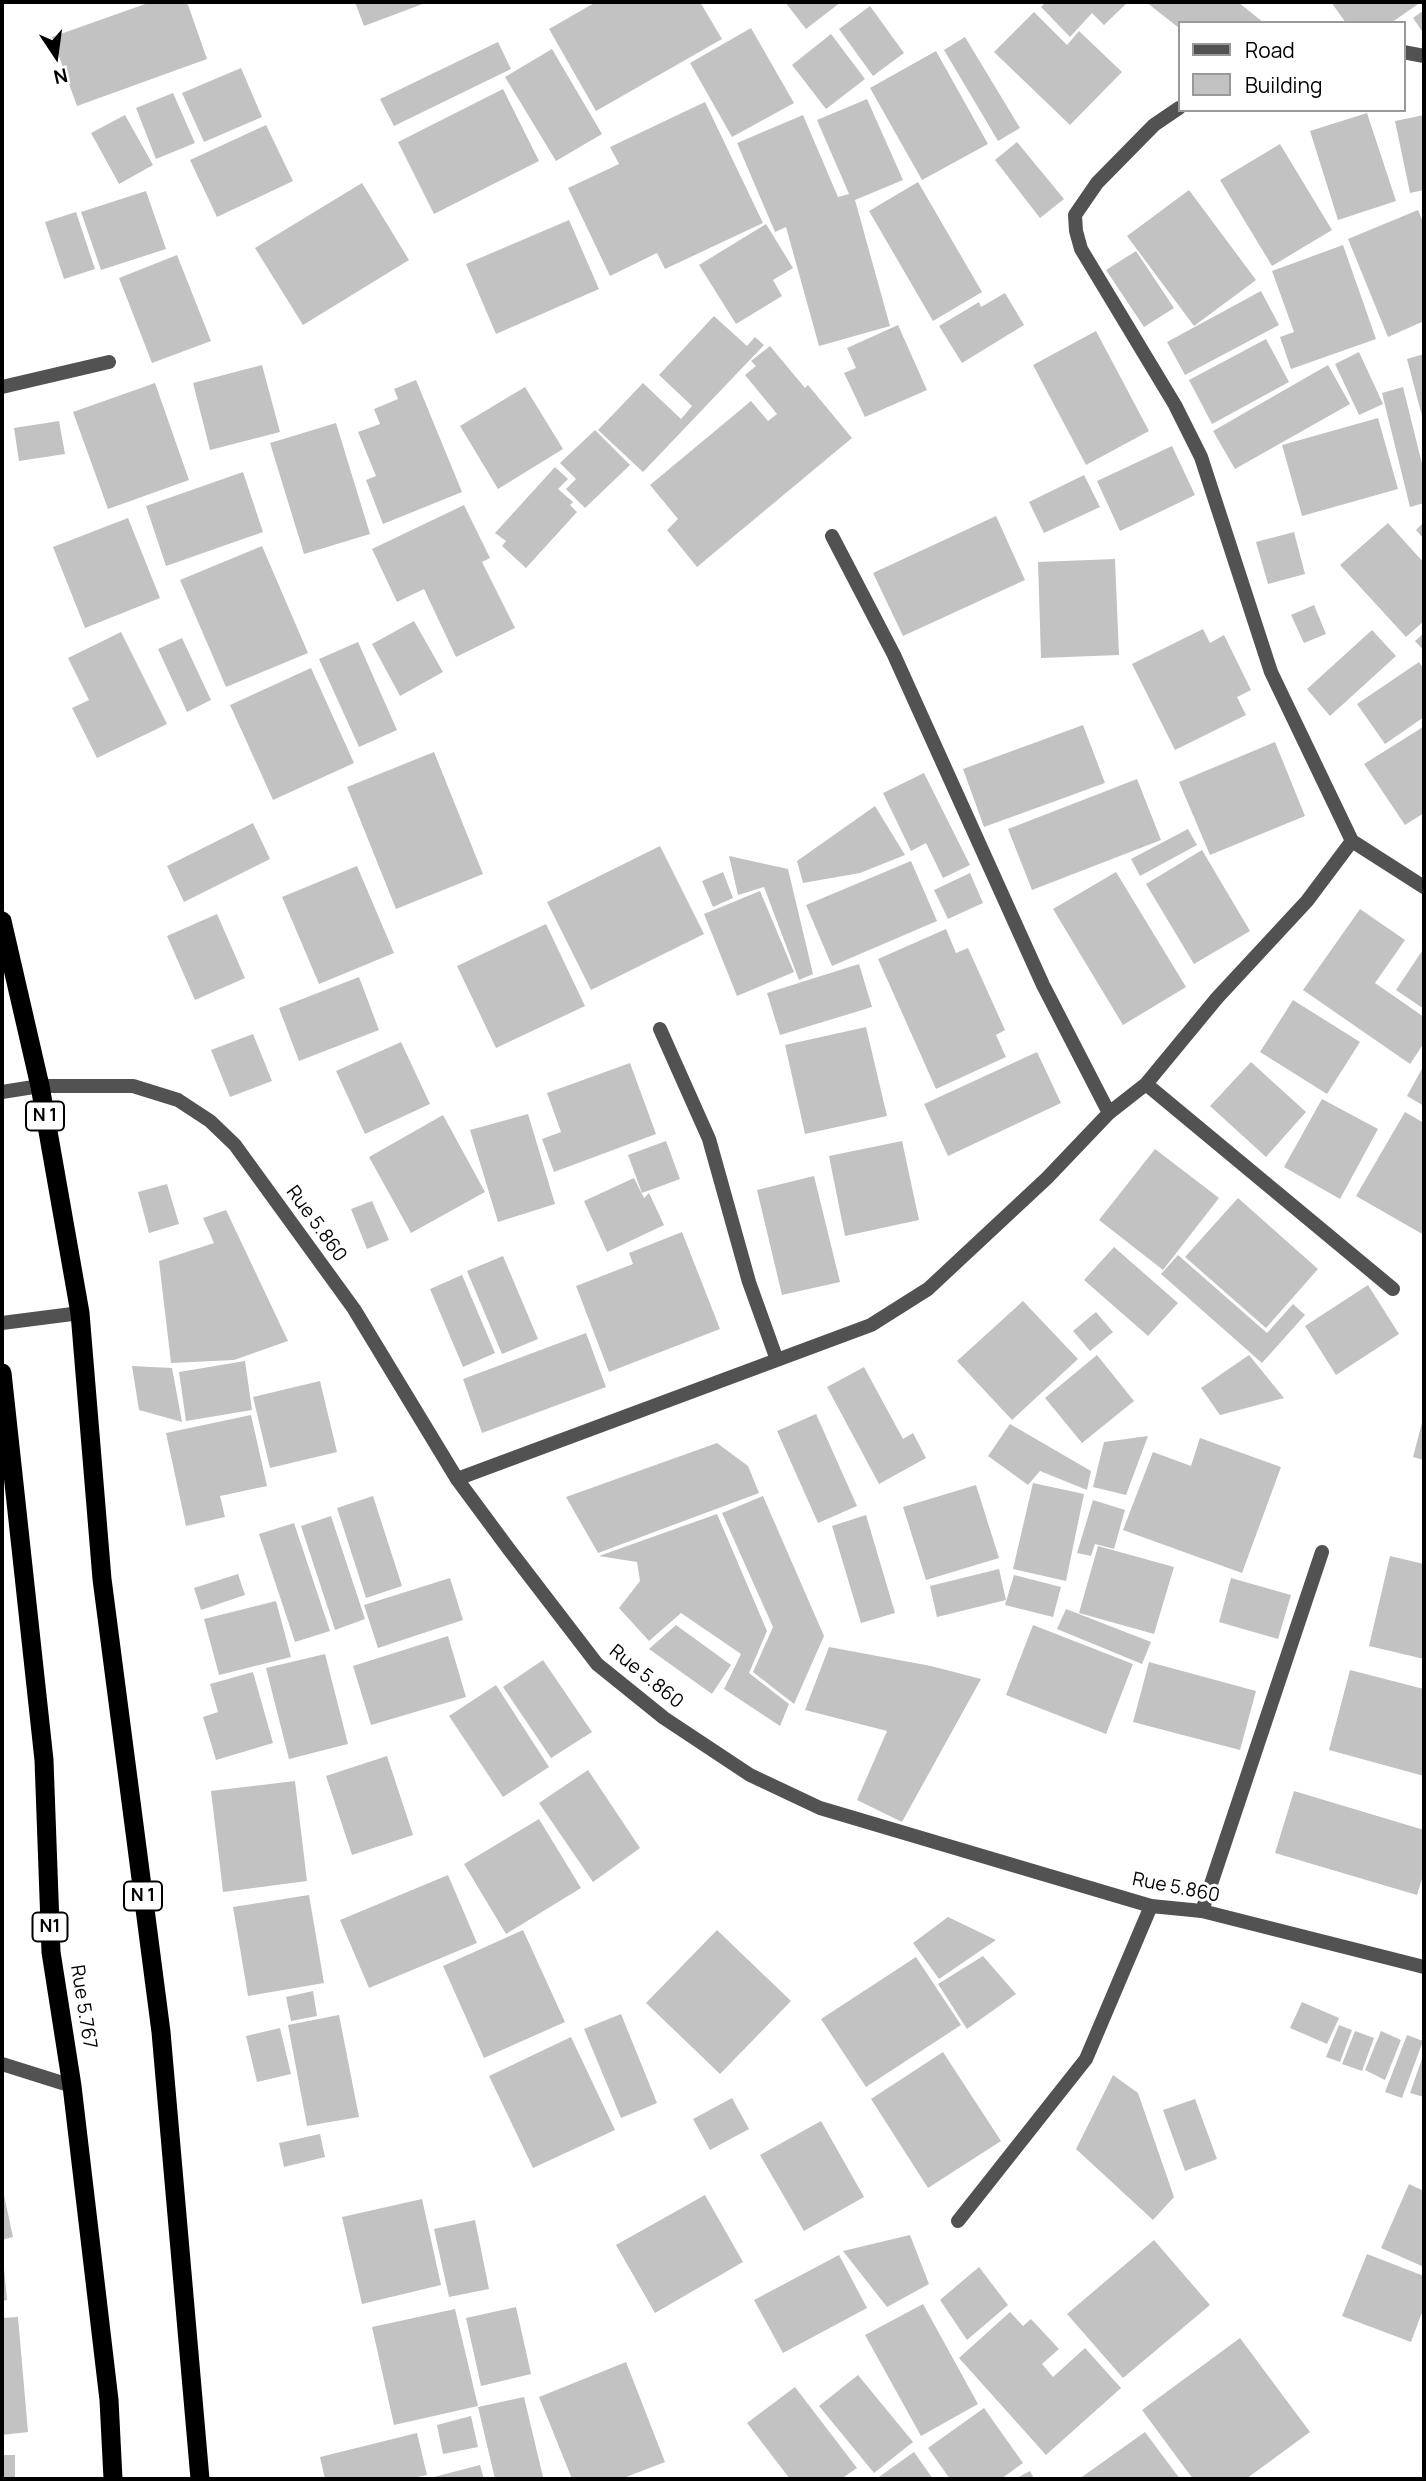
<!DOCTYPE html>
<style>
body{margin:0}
#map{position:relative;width:1426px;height:2481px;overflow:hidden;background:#fff;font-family:Manrope,sans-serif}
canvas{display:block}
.frame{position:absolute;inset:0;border:4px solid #000;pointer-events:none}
.legend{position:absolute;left:1178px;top:21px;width:228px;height:91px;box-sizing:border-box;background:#fff;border:2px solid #999;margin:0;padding:9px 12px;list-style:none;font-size:21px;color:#000}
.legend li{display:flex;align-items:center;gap:14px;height:35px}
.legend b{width:35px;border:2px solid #999}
.north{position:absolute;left:21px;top:21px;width:70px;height:70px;-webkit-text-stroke:5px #fff;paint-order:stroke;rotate:167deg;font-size:19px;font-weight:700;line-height:28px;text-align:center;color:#000}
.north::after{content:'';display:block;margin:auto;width:24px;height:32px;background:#000;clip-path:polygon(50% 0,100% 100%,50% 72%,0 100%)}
</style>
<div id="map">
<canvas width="1426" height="2481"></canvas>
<div class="frame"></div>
<ul class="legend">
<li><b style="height:9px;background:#525252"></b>Road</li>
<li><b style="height:19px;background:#c2c2c2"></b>Building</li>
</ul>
<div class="north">N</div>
</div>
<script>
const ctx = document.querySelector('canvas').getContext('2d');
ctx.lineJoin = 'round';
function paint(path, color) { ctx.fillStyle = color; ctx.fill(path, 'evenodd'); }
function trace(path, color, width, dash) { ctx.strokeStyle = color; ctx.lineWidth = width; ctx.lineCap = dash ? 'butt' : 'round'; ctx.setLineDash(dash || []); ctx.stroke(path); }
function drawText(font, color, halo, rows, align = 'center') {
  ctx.font = font + ' Manrope,sans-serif'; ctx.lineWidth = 6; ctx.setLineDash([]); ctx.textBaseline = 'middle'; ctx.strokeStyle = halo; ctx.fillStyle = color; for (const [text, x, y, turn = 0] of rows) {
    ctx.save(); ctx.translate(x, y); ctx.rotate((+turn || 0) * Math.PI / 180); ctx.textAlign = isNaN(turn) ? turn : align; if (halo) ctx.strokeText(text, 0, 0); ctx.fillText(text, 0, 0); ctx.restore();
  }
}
const building = new Path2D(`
 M 151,2 L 187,2 L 207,59 L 77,106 L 52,37 Z
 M 355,2 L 428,2 L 364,26 Z
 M 596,2 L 700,2 L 722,39 L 596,111 L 549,29 Z
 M 785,2 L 841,2 L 806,29 Z
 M 1046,2 L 1128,2 L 1104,25 L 1092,13 L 1070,37 L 1041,7 Z
 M 1146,2 L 1238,2 L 1264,23 L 1179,23 L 1179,28 Z
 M 1331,2 L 1421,2 L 1391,23 L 1346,23 Z
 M 870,6 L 904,53 L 873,76 L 839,29 Z
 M 1424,10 L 1424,34 L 1413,18 Z
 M 1034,12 L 1067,45 L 1079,31 L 1122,72 L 1070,125 L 994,52 Z
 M 751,28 L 794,103 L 732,137 L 690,63 Z
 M 831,34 L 865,79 L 826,109 L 792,65 Z
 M 965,37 L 1020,128 L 998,141 L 944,50 Z
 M 498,42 L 511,69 L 394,126 L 380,99 Z
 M 552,49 L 602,134 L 556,161 L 505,77 Z
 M 936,51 L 988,144 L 922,180 L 870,88 Z
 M 241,68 L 262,117 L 204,142 L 182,93 Z
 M 503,89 L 539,161 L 434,214 L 398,142 Z
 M 173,93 L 195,143 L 156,159 L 136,108 Z
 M 867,99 L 903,180 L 855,200 L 890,326 L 819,346 L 786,227 L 775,232 L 737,143 L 803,115 L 838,197 L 849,194 L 817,120 Z
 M 705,102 L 763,223 L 665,269 L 657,253 L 610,276 L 568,188 L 619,164 L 610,147 Z
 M 1367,113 L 1396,201 L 1338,220 L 1310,131 Z
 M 125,115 L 153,165 L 119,184 L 91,133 Z
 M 1424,115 L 1424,190 L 1410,193 L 1395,121 Z
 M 266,125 L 293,181 L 217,217 L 190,160 Z
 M 1017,142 L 1064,199 L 1040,218 L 995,160 Z
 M 1280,144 L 1332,230 L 1272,266 L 1220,180 Z
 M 918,182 L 982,292 L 933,321 L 869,211 Z
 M 362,183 L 409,260 L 303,325 L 255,248 Z
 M 1189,190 L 1256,280 L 1194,326 L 1127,236 Z
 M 146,191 L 166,249 L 101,270 L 81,212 Z
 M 1418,210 L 1424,224 L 1424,321 L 1388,337 L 1348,239 Z
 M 76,212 L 95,269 L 64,279 L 45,222 Z
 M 569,220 L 599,289 L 496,334 L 466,264 Z
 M 766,224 L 793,268 L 773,280 L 782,296 L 736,324 L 699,265 Z
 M 1343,245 L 1376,339 L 1291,369 L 1280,337 L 1294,332 L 1272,271 Z
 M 1136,251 L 1174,308 L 1144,327 L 1106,270 Z
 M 177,255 L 211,341 L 152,363 L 119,278 Z
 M 1261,291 L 1279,325 L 1185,375 L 1167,342 Z
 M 1005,293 L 1024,325 L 962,363 L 939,326 L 979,302 L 981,307 Z
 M 714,316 L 747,346 L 755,337 L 764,345 L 643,472 L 598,430 L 643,383 L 681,419 L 692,406 L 659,375 Z
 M 898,325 L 927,390 L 865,417 L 844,373 L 856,368 L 847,348 Z
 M 1096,331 L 1149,431 L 1086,465 L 1033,365 Z
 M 1266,339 L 1289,382 L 1212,424 L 1189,380 Z
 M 770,346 L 805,388 L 808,385 L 852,438 L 697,567 L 667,530 L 678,519 L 650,485 L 751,401 L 768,421 L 777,414 L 745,375 L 756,366 L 751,361 Z
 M 1359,352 L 1383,404 L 1359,415 L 1335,364 Z
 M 1424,354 L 1424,419 L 1423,420 L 1407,359 Z
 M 262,365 L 280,432 L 210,450 L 193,383 Z
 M 1328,365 L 1350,404 L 1235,469 L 1213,431 Z
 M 416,380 L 462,492 L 383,524 L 366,480 L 376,476 L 358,432 L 380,424 L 374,409 L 398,399 L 394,389 Z
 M 155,383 L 189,480 L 108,509 L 73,412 Z
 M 525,387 L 563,449 L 498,489 L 460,426 Z
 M 1403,387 L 1424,472 L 1424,503 L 1410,507 L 1382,393 Z
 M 1378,418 L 1398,489 L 1302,516 L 1282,445 Z
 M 59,421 L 65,454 L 19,461 L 14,428 Z
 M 336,423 L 370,534 L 304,554 L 270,443 Z
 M 595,430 L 630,465 L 585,508 L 566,489 L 576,479 L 560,463 Z
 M 1172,446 L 1195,495 L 1120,531 L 1097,481 Z
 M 555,467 L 568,479 L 558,489 L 573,502 L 570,505 L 577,512 L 526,568 L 502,546 L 506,541 L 495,533 Z
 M 243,472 L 263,532 L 166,566 L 146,506 Z
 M 1084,475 L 1100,507 L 1044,533 L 1029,502 Z
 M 464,505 L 490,558 L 482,562 L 515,628 L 456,657 L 424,589 L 397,602 L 372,549 Z
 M 996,516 L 1025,580 L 903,636 L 873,573 Z
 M 128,518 L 160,598 L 85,628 L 53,547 Z
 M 1424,522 L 1424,539 L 1416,530 Z
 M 1388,523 L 1424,563 L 1424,621 L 1406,637 L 1340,565 Z
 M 1294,532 L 1305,574 L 1268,584 L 1256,542 Z
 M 262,546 L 308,653 L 226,687 L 180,580 Z
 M 1115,559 L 1119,655 L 1041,658 L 1038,562 Z
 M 1314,605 L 1326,634 L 1304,643 L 1291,615 Z
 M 414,621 L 443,672 L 400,696 L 372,644 Z
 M 1203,629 L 1210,643 L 1224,635 L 1251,690 L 1237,697 L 1246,715 L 1175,750 L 1132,664 Z
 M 1372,630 L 1396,656 L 1330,716 L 1307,689 Z
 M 121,632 L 167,724 L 97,758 L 72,708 L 89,700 L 68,658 Z
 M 1424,633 L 1424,651 L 1415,641 Z
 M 182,638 L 211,700 L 187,712 L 158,649 Z
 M 358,642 L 397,730 L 359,747 L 319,659 Z
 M 1419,662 L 1424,669 L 1424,717 L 1385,744 L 1357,704 Z
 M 311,668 L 354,763 L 273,800 L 230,705 Z
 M 1083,725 L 1105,783 L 984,827 L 963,769 Z
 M 1423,727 L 1424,813 L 1405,825 L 1364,764 Z
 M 1275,742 L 1305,816 L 1210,855 L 1179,782 Z
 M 434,752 L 483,874 L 396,909 L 347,787 Z
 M 924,773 L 970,865 L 943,878 L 926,843 L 911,851 L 883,793 Z
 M 1137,779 L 1161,840 L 1032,890 L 1008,829 Z
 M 875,806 L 905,855 L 860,873 L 803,883 L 797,861 Z
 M 253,823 L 270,859 L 184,902 L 167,866 Z
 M 1188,829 L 1197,845 L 1140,876 L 1131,859 Z
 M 660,846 L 704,934 L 591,990 L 547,902 Z
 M 1202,850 L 1250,931 L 1194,964 L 1146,884 Z
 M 729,856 L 788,869 L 813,974 L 799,980 L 764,887 L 738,895 Z
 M 911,861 L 937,921 L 832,966 L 806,905 Z
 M 357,866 L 394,953 L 319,984 L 282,897 Z
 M 723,872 L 733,898 L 713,907 L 702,881 Z
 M 1116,872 L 1186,987 L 1123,1025 L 1053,909 Z
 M 970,873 L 983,903 L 948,919 L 934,890 Z
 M 760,891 L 794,972 L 737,996 L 704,914 Z
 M 1360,909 L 1405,940 L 1375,983 L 1424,1017 L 1424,1043 L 1410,1064 L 1303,990 Z
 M 217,914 L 245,978 L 195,1000 L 167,936 Z
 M 546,924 L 585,1006 L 496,1048 L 457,966 Z
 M 946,929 L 956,953 L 968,948 L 1005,1030 L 996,1035 L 1006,1057 L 936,1089 L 878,959 Z
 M 1424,948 L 1424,1009 L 1396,990 Z
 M 859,964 L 872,1007 L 780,1035 L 767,993 Z
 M 359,977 L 379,1030 L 299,1061 L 279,1008 Z
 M 1293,1000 L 1360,1042 L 1327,1094 L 1260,1052 Z
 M 866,1027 L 887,1116 L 805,1134 L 785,1045 Z
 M 253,1034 L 272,1081 L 230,1097 L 211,1050 Z
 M 401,1042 L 430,1104 L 365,1134 L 336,1071 Z
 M 1037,1052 L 1061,1103 L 948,1156 L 924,1104 Z
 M 1251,1062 L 1306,1112 L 1266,1157 L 1210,1106 Z
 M 630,1063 L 656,1134 L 554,1172 L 542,1139 L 561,1132 L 547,1093 Z
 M 1424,1065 L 1424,1106 L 1407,1096 Z
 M 1322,1099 L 1378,1129 L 1340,1199 L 1284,1167 Z
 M 1405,1112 L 1424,1123 L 1424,1235 L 1356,1196 Z
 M 528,1114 L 555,1204 L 498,1222 L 470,1130 Z
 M 443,1115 L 485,1192 L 411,1233 L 369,1157 Z
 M 666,1141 L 680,1179 L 642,1193 L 628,1155 Z
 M 902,1141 L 919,1220 L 845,1236 L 829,1156 Z
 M 1155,1149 L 1219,1198 L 1163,1270 L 1099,1220 Z
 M 814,1176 L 840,1282 L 782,1295 L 757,1190 Z
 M 634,1178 L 644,1198 L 649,1193 L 664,1225 L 607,1252 L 584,1201 Z
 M 167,1184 L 179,1224 L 149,1233 L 138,1192 Z
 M 1238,1198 L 1318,1269 L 1266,1328 L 1185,1257 Z
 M 372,1201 L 389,1240 L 367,1249 L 351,1209 Z
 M 226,1210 L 288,1341 L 234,1360 L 171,1363 L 159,1261 L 214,1243 L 203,1218 Z
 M 682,1232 L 720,1329 L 609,1372 L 576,1286 L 633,1264 L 629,1253 Z
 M 1114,1247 L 1178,1303 L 1148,1336 L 1084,1280 Z
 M 1178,1255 L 1267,1333 L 1293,1304 L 1305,1315 L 1262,1363 L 1161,1274 Z
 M 503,1256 L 538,1339 L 502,1354 L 467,1271 Z
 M 462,1275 L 495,1353 L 463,1367 L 430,1289 Z
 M 1368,1285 L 1399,1334 L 1336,1375 L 1305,1326 Z
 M 1023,1301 L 1078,1359 L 1012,1420 L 957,1361 Z
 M 1096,1312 L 1113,1332 L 1090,1351 L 1073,1331 Z
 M 586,1333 L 606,1387 L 482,1433 L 463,1379 Z
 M 1097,1355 L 1134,1401 L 1082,1443 L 1045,1398 Z
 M 1249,1355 L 1284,1398 L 1220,1415 L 1201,1388 Z
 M 245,1361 L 252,1410 L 186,1421 L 179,1372 Z
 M 132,1366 L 172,1368 L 182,1422 L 139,1410 Z
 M 864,1367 L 903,1439 L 913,1433 L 926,1458 L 879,1484 L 827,1387 Z
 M 320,1381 L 337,1452 L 270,1468 L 253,1397 Z
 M 816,1414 L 857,1506 L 818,1523 L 777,1431 Z
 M 251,1415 L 267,1486 L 220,1496 L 225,1517 L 186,1526 L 166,1433 Z
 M 1423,1419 L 1424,1420 L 1424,1460 L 1413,1457 Z
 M 1010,1424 L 1091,1471 L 1087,1490 L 1040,1471 L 1028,1485 L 988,1456 Z
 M 1148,1436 L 1126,1495 L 1093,1487 L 1104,1442 Z
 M 1200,1438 L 1281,1467 L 1242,1573 L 1123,1530 L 1153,1452 L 1191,1466 Z
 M 717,1443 L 748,1466 L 759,1493 L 598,1553 L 566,1497 Z
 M 1033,1483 L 1084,1494 L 1066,1581 L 1013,1569 Z
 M 976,1485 L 999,1558 L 926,1580 L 903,1507 Z
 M 373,1496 L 402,1586 L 366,1598 L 337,1508 Z
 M 763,1496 L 824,1636 L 794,1704 L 753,1672 L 773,1627 L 722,1513 Z
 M 1093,1500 L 1125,1510 L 1114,1549 L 1095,1544 L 1091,1556 L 1077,1553 Z
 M 717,1514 L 767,1631 L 749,1673 L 789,1704 L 780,1726 L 724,1689 L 741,1654 L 681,1613 L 649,1641 L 619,1608 L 640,1581 L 637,1562 L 599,1556 Z
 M 866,1515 L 895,1613 L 861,1623 L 832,1526 Z
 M 331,1516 L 365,1619 L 335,1630 L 301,1526 Z
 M 294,1523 L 330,1631 L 295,1642 L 259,1534 Z
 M 1098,1546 L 1174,1567 L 1154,1634 L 1079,1613 Z
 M 1390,1556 L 1424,1564 L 1424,1659 L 1369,1646 Z
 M 999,1569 L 1006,1600 L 937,1617 L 930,1586 Z
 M 238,1574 L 245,1595 L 201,1610 L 194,1588 Z
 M 1014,1575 L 1061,1587 L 1053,1617 L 1005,1605 Z
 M 450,1578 L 463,1620 L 378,1648 L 364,1605 Z
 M 1231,1578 L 1291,1595 L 1278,1639 L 1219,1622 Z
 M 276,1601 L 291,1657 L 219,1675 L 204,1619 Z
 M 1066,1609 L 1151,1642 L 1142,1664 L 1057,1629 Z
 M 676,1625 L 731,1665 L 712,1694 L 649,1649 Z
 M 1033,1625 L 1133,1664 L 1106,1734 L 1006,1695 Z
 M 448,1636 L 466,1697 L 371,1725 L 353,1666 Z
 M 829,1647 L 931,1666 L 981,1679 L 902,1822 L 857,1800 L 887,1731 L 805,1710 Z
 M 325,1654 L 348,1744 L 289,1759 L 266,1668 Z
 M 543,1660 L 592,1732 L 551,1758 L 503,1687 Z
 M 1149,1662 L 1256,1691 L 1240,1750 L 1133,1722 Z
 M 1350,1670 L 1424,1689 L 1424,1776 L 1329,1750 Z
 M 253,1672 L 273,1743 L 216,1760 L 203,1717 L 218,1712 L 210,1684 Z
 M 496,1685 L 549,1767 L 503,1797 L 449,1716 Z
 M 387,1756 L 413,1835 L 352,1855 L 326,1776 Z
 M 588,1770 L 640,1848 L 593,1882 L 539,1803 Z
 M 295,1781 L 307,1881 L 223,1892 L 211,1791 Z
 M 1294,1791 L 1424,1830 L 1424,1872 L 1417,1895 L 1275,1853 Z
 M 539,1819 L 581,1888 L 506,1934 L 464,1864 Z
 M 448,1875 L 477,1943 L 369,1988 L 340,1920 Z
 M 309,1895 L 324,1983 L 248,1996 L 233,1907 Z
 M 948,1917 L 996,1940 L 939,1979 L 913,1943 Z
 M 523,1930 L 565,2022 L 484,2058 L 443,1966 Z
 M 717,1930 L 791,2001 L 720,2074 L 646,2003 Z
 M 983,1956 L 1016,1994 L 967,2029 L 938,1984 Z
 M 916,1957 L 961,2025 L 866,2087 L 821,2019 Z
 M 313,1991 L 317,2016 L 291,2021 L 286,1997 Z
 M 1302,2002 L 1339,2018 L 1327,2044 L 1290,2028 Z
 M 621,2014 L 657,2103 L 621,2118 L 584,2029 Z
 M 339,2015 L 359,2117 L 307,2126 L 288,2025 Z
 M 1339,2025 L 1352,2030 L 1340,2062 L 1326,2057 Z
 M 280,2028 L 291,2074 L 257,2082 L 246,2036 Z
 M 1355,2031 L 1374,2038 L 1362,2071 L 1342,2064 Z
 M 1381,2031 L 1401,2040 L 1385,2080 L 1365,2070 Z
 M 1407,2035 L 1423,2041 L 1402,2098 L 1385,2092 Z
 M 571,2037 L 615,2130 L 533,2168 L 489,2076 Z
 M 943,2052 L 1001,2141 L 928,2188 L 871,2099 Z
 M 1424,2053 L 1424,2097 L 1410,2093 Z
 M 1113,2075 L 1138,2093 L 1174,2197 L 1153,2220 L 1076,2149 Z
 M 732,2098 L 749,2129 L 710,2150 L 693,2119 Z
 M 1195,2099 L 1217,2159 L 1185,2171 L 1163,2110 Z
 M 821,2121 L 864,2197 L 804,2231 L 760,2155 Z
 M 320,2134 L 325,2157 L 284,2167 L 279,2143 Z
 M 1409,2184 L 1424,2191 L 1424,2267 L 1381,2248 Z
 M 2,2186 L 13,2237 L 2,2240 Z
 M 705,2195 L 743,2262 L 655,2313 L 616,2245 Z
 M 422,2199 L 441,2285 L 362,2304 L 342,2217 Z
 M 475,2220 L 489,2289 L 449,2297 L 434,2229 Z
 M 910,2235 L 929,2284 L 887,2307 L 843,2251 Z
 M 1154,2240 L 1210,2305 L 1123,2378 L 1067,2314 Z
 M 1367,2254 L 1424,2276 L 1424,2307 L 1411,2342 L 1342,2316 Z
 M 839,2255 L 867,2308 L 783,2353 L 754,2300 Z
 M 979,2267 L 1008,2305 L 967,2340 L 940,2300 Z
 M 2,2268 L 4,2268 L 7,2300 L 2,2301 Z
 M 923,2304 L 978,2404 L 921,2436 L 865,2335 Z
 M 516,2307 L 531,2374 L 481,2386 L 466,2318 Z
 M 455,2309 L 478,2406 L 394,2425 L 372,2327 Z
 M 1010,2312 L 1023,2326 L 1031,2319 L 1059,2349 L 1042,2364 L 1053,2377 L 1085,2348 L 1121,2388 L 1046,2455 L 959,2358 Z
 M 18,2317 L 28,2432 L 2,2435 L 2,2318 Z
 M 1240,2338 L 1310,2432 L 1246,2479 L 1193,2479 L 1142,2410 Z
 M 626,2362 L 665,2462 L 621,2479 L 572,2479 L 539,2397 Z
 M 858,2375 L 913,2442 L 874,2473 L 819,2406 Z
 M 795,2387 L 857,2468 L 841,2479 L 790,2479 L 747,2423 Z
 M 524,2397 L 543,2477 L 495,2479 L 478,2407 Z
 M 984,2408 L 1023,2463 L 1001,2479 L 950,2479 L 928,2448 Z
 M 471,2416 L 478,2447 L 443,2454 L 437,2425 Z
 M 1145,2432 L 1180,2479 L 1079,2479 Z
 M 417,2433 L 427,2475 L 407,2479 L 325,2479 L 320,2457 Z
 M 914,2452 L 933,2479 L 876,2479 Z
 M 2,2455 L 15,2455 L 15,2479 L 2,2479 Z
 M 480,2465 L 484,2479 L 430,2479 L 430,2478 Z
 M 1030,2471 L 1034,2479 L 1015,2479 Z`);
const minor = new Path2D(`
 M 1403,52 L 1424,56
 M 1179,108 L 1154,125 L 1097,183 L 1075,215 L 1076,231 L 1081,249 L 1175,405 L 1201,457 L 1271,672 L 1352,841
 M 2,387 L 109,362
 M 832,536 L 894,655 L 1043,985 L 1109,1113
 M 660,1029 L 709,1139 L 749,1282 L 777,1360
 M 1146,1084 L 1393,1289
 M 2,1323 L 80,1313
 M 457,1479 L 871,1325 L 928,1289 L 1047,1178 L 1109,1113 L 1146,1084 L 1217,998 L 1307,901 L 1352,841 L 1424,887
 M 1202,1911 L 1322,1552
 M 2,2064 L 72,2086
 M 958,2221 L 1086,2059 L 1151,1906`);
const tertiary = new Path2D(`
 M 2,1092 L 40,1086 L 133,1086 L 178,1100 L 210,1121 L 235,1145 L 354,1309 L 457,1479 L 508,1548 L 597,1664 L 664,1718 L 750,1775 L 820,1808 L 1151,1906 L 1202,1911 L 1424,1967`);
const trunk = new Path2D(`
 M 2,921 L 40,1086 L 80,1313 L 102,1579 L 161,2032 L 200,2479
 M 2,1373 L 44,1760 L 51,1952 L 72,2086 L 109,2400 L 113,2479`);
const shields = [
 [45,1116,38],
 [143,1896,38],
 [50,1927,35]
];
const shieldNames = [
 ["N 1",45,1116],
 ["N 1",143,1896],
 ["N1",50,1927]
];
const streetNames = [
 ["Rue 5.860",316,1224,54],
 ["Rue 5.860",646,1677,39],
 ["Rue 5.860",1176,1888,11],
 ["Rue 5.767",83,2007,81]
];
paint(building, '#c2c2c2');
trace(minor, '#525252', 14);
trace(tertiary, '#525252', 14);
trace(trunk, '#000', 19);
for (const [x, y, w] of shields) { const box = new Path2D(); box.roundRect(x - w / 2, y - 14.5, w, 29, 5); ctx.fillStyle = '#fff'; ctx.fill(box); trace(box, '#000', 2); }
drawText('bold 18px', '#000', null, shieldNames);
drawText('19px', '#000', '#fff', streetNames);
</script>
